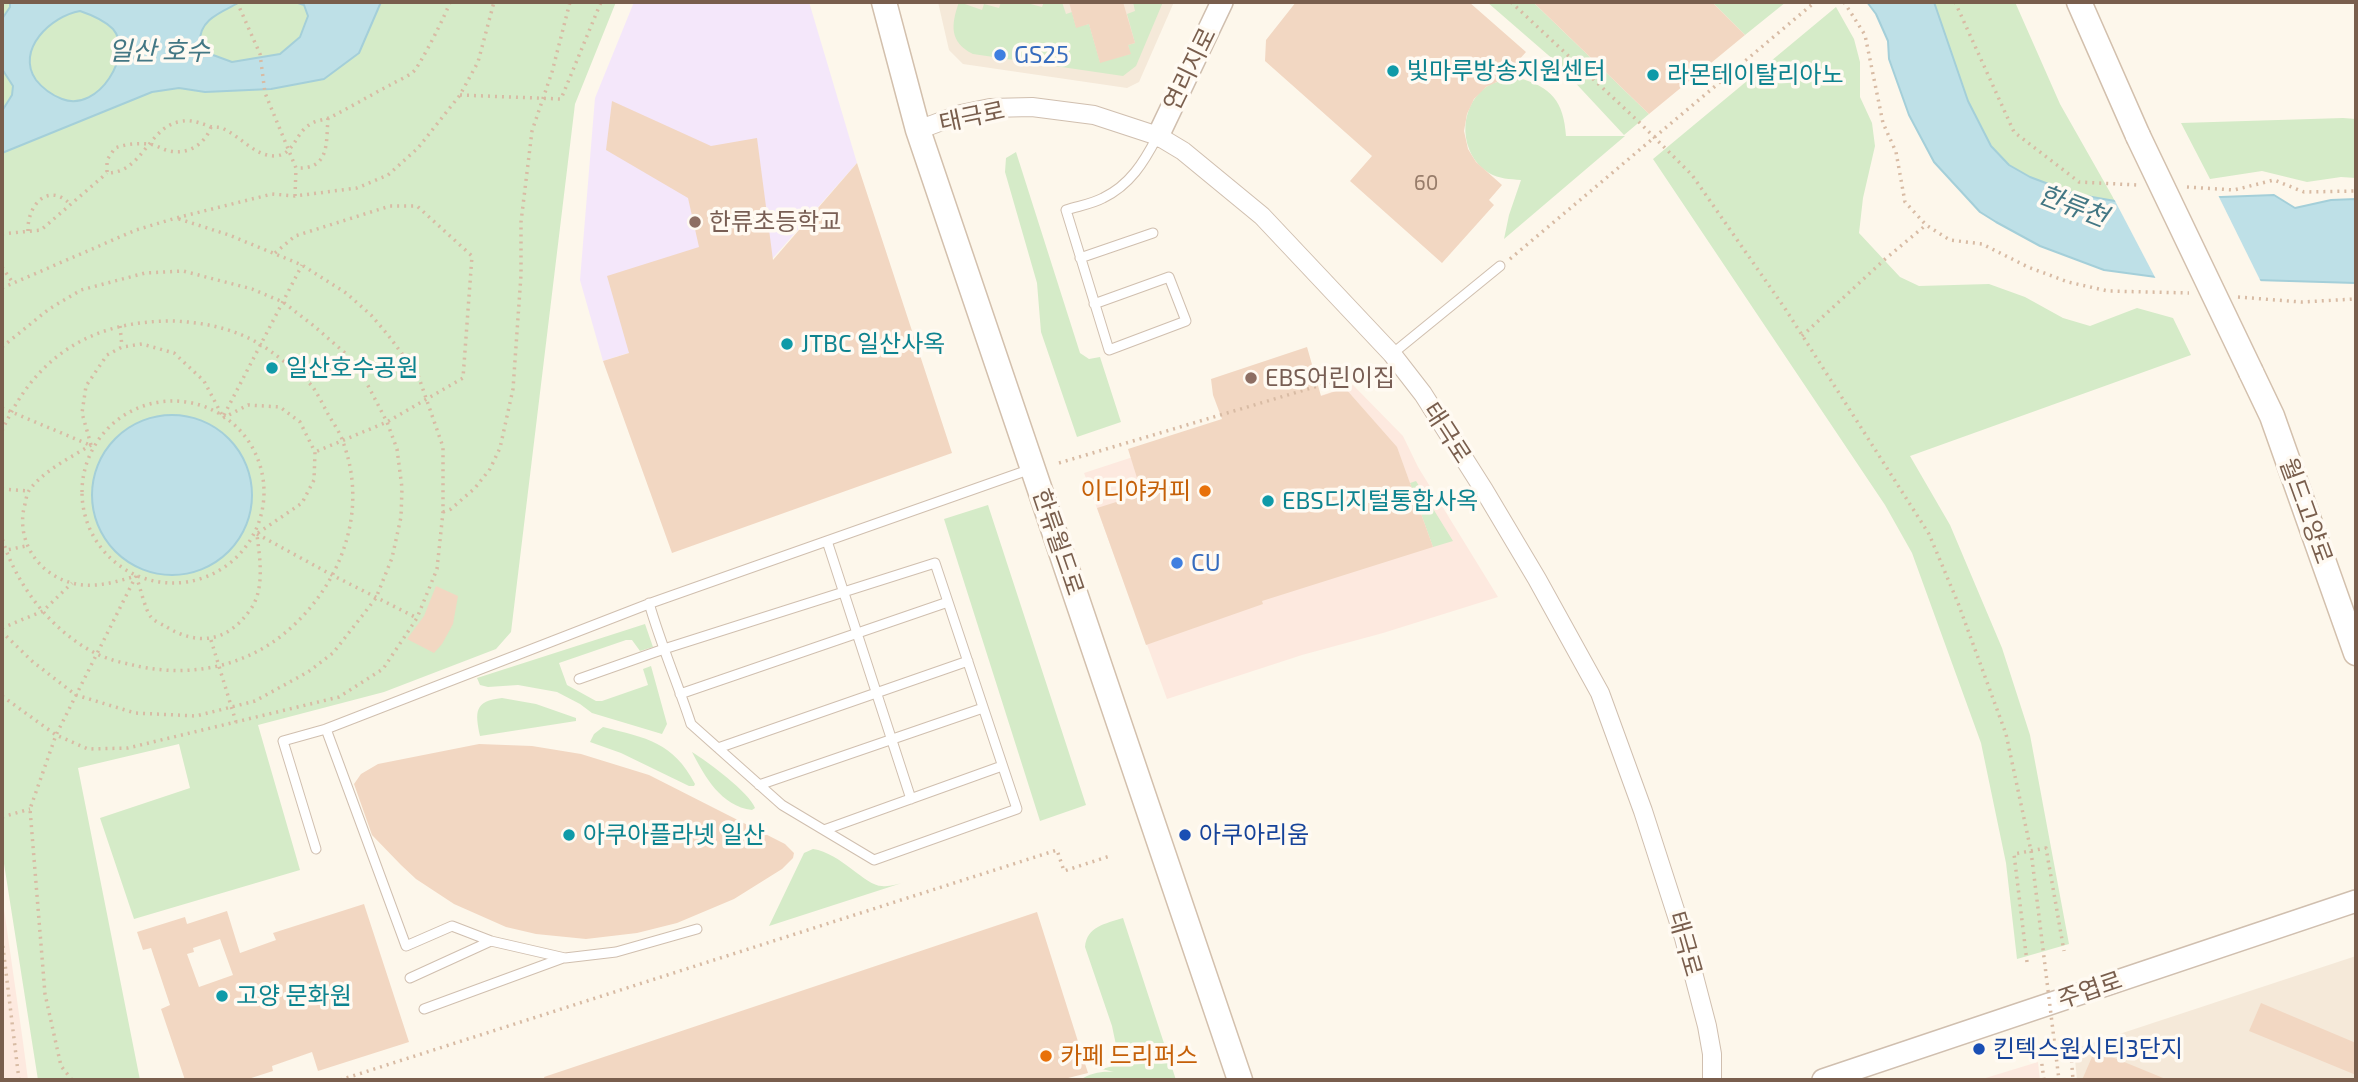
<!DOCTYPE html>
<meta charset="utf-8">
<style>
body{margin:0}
#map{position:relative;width:2358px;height:1082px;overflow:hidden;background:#fdf7eb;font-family:"Exo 2",sans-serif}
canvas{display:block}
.frame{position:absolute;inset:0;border:4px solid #795e4d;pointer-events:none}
</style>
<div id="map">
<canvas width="2358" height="1082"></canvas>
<div class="frame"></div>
</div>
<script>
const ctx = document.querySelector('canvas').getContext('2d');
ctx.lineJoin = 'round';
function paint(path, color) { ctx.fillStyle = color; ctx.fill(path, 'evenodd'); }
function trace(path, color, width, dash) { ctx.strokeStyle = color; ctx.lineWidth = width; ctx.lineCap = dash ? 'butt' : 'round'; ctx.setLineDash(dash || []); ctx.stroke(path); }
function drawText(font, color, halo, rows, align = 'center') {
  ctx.font = font + ' "Exo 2","Noto Sans KR",sans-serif'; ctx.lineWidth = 7; ctx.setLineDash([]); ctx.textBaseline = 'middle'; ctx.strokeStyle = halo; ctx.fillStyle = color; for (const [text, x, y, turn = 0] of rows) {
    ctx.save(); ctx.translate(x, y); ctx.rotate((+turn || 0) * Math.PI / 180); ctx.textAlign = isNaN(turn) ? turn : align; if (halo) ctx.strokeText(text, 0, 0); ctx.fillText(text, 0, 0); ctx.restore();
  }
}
const residential = new Path2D(`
 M 938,2 L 1174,2 L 1139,82 L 1127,88 L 963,64 L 949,50 Z
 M 2356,956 L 2356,1080 L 2077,1080 L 2074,1049 Z`);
const commercial = new Path2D(`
 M 1353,385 L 1403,436 L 1418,467 L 1498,597 L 1383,633 L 1302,655 L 1167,699 L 1084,473 Z
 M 2,895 L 23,1042 L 28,1080 L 2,1080 Z
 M 2038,1062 L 2040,1080 L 1979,1080 Z`);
const education = new Path2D(`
 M 634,2 L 809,2 L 857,163 L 712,327 L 603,361 L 580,280 L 595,98 Z`);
const green = new Path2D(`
 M 2,2 L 616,2 L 575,104 L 511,632 L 496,649 L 384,692 L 258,725 L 300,870 L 134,919 L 100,818 L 190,788 L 179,744 L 78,768 L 140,1080 L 38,1080 L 2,851 Z
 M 959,2 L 982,10 L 984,4 L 999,8 L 1001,2 L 1023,2 L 1042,7 L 1044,2 L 1062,2 L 1066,14 L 1072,12 L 1076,27 L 1089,24 L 1100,62 L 1130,54 L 1128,45 L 1135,43 L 1127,14 L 1135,11 L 1133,2 L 1163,2 L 1136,66 L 1123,76 L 973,54 C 949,42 951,25 959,2 Z
 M 1487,2 L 1533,2 L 1649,114 L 1624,135 L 1555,61 Z
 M 1712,2 L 1786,2 L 1745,35 Z
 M 1934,2 L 2015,2 L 2060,104 L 2115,201 C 2080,195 2039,188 2009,165 C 1971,136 1948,48 1934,2 Z
 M 1836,7 L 1854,39 L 1860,62 L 1860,97 L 1872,123 L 1875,146 L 1863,198 L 1859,233 L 1900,277 L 1919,286 L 1989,284 L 2025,297 L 2063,318 L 2090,326 L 2137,308 L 2173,318 L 2191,355 L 1910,456 L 1950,525 L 2002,648 L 2030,735 L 2069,944 L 2017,959 L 2006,863 L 1981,743 L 1912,553 L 1885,505 L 1653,159 Z
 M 1518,78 C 1551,86 1564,102 1566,136 L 1625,136 L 1504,239 L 1509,215 L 1521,180 C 1510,179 1499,179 1489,173 C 1459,155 1457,108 1486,87 C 1495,81 1507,80 1518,78 Z
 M 2343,118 L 2356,119 L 2356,178 L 2341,177 L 2307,182 L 2262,171 L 2210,179 L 2181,123 Z
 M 1016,152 L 1080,353 L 1089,359 L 1100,357 L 1121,422 L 1077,437 L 1041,332 L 1037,283 L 1005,172 L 1006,158 Z
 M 1416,481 L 1453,541 L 1433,547 L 1410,483 Z
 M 988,505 L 1086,805 L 1040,821 L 944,519 Z
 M 645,624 L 653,647 L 640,651 L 632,640 L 626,640 L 559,663 L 567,685 L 596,701 L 602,701 L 648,685 L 643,669 L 651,666 L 667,724 L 662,734 L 592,713 L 580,704 L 557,692 L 518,685 L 488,687 L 480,685 L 477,678 Z
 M 502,698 L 536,704 L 576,718 L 576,721 L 480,736 C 475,712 474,701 502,698 Z
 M 603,727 C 647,738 673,742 695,784 L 694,786 L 689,786 L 621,753 L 590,742 L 594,734 Z
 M 692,752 C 707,761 750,793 755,808 L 752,810 C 721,806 705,777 692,752 Z
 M 813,849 C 841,853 865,886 882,886 C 889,887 898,884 905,882 L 769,926 L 804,853 Z
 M 1123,918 L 1176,1080 L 1080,1080 C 1090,1073 1102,1071 1114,1072 L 1102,1069 L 1120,1064 L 1112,1026 L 1085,947 C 1087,926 1105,924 1123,918 Z`);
const water = new Path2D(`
 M 10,2 L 240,2 C 222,12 199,19 200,42 L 213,55 L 232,62 L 280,54 L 300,37 L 308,16 L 304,5 L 295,2 L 381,2 L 359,53 L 324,79 L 271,89 L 205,92 L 179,88 L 152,92 L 2,153 L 2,111 L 12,95 L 13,86 L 2,69 L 2,19 L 10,7 ZM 80,11 C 92,15 104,20 113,29 C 134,53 99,113 62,99 C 52,95 43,89 36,80 C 15,50 51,16 80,11 Z
 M 1867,2 L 1934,2 L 1968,101 L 1991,146 L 2009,165 L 2030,177 L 2075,194 L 2115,201 L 2274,195 L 2295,208 L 2331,200 L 2356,199 L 2356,283 L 2156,277 L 2104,270 L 2040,246 L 1996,222 L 1980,212 L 1934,162 L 1909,115 L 1889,59 L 1888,41 L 1876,14 Z
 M92 495a80 80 0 1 1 160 0a80 80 0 1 1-160 0Z`);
const pier = new Path2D(`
 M 2217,193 L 2262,284 L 2157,281 L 2113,197 Z`);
const building = new Path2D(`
 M 1069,2 L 1123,2 L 1135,43 L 1128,45 L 1131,54 L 1100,63 L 1089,24 L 1076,28 Z
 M 1296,2 L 1469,2 L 1526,52 L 1501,80 L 1486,87 L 1474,99 L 1467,114 L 1464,131 L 1468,149 L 1476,162 L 1502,185 L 1489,200 L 1494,205 L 1442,263 L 1350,181 L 1372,156 L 1265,61 L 1266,40 Z
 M 1533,2 L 1712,2 L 1745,35 L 1649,114 Z
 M 612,101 L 711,146 L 757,138 L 773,260 L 857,163 L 952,453 L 672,553 L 603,361 L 629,353 L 607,276 L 699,247 L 688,198 L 606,150 Z
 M 1307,347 L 1321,396 L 1345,388 L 1397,447 L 1433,547 L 1262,601 L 1263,604 L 1146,645 L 1097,508 L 1142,494 L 1128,449 L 1222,419 L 1213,395 L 1211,379 Z
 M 436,586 L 458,596 L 453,624 L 442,644 L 434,653 L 407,639 L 424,616 Z
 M 479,744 L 532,746 L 581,754 L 649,775 L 785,844 L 794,853 L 793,858 L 782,869 L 734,899 L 677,923 L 637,933 L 586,939 L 536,934 L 506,927 L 454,904 L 416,879 L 401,865 L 372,835 L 354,784 L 361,774 L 378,764 Z
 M 364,904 L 409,1042 L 318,1071 L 312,1052 L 272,1066 L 273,1071 L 245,1080 L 185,1080 L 161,1009 L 170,1005 L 151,948 L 143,950 L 137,932 L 185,917 L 187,924 L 227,911 L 240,953 L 276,940 L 273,933 ZM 220,939 L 233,975 L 199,987 L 187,954 L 194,952 L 193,948 Z
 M 1037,912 L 1088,1073 L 1060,1080 L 545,1080 L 544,1077 Z
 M 2261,1003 L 2356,1043 L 2356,1075 L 2249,1031 Z
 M 2095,1050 L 2168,1080 L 2082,1080 Z`);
const path = new Path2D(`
 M 237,2 L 260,54 L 265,93 L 296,168 C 330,170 326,143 328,118
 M 1511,2 L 1640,123 L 1692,175 L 1786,310 L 1929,534 L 1958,603 L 2006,734 L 2031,851
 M 1844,2 L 1865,35 L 1883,123 L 1896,152 L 1905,202 L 1926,225 L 1950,240 L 1982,244 L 2028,267 L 2068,282 L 2108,291 L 2189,293
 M 1955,2 L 2014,132 L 2079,182 L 2137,185
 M 460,95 L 561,99 L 601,2
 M 211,127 C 205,144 188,155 170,151 C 163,150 157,145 149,144 C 137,143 126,144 115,148 L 107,160 L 107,173 C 142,173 148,129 178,122 C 190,119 197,122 209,126 C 214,128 219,126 224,129 C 241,137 255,156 275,156 C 294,155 295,134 309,125 C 314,121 322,120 329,118 C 349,108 369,96 390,85 C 397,81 407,77 413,72 C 420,66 447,12 450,2
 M 2187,187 L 2234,190 L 2274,180 L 2304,192 L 2356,191
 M 295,196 L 296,168
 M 28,231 C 27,205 49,181 71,205
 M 2,234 L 41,230 L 107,173
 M 275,253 L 295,236 L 390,206 L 417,206 L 472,256 L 463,378 L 387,422 L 315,452
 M 1510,259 L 1815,2
 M 2,267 L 13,283
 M 2,288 L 136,230 L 176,218 L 272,194 L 295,196 L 357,188 L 388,175 L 418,148 L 460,95 L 478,62 L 494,2
 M 2238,297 L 2301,302 L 2356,299
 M 120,326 L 122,347
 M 1802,336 L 1884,260 L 1926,225
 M 2,347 L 49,309 L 81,290 L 145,273 L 183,271 L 252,289 L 283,302 L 314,326 L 345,353 L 363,376 L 387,422 L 397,449 L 402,488 L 401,517 L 392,558 L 376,598 L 333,653 L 308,672 L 255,701 L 196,716 L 135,713 L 76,695 L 33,662 L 2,632
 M82 492a91 91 0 1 1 182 0a91 91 0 1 1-182 0Z
 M 2,408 L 90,445
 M 224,415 L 302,265
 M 223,418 L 248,405 L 280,407 L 300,422 L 315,452 L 314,480 L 302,503 L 258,533
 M 2,431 C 35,357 90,321 172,321 C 202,322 232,328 258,343 C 271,350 303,376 312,386 C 318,394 323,405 328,414 C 333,423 340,432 343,442 C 367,506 345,574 298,621 C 256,664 196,679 137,666 C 124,663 109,660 97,654 C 52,632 16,585 2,538
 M 91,445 C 70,458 46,469 30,489 C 27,493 26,499 25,504 C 15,539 37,574 72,583 C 94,589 115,582 136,576
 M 91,445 L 82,413 L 86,386 L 107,355 L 122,347 L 142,344 L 174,353 L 204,381 L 223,417
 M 1059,463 L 1328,383 L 1358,371
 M 2,489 L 28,491
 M 443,512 L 451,509 L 475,488 L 490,469 L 500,448 L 513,389 L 521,275 L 521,222 L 532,131 L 552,72 L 570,2
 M 257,534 L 332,575 L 417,618
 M 2,551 L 26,546
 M 136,576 C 140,586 145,610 151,617 C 154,621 161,624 165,626 C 197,646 227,643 250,610 C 265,590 260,559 257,535
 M 2,628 L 43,611 L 72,583
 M 211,640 L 236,722
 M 2,696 L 56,735 L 88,749 L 128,748 L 339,697 L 383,669 L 417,618 L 437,569 L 443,512 L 443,447 L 418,375 L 388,335 L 371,315 L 346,293 L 302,265 L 229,235 L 176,218
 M 2,817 L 30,809
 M 2,939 L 19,1080
 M 2027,962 L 2014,854 L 2046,848 L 2064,951
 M 2070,1040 L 2073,1080
 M 2040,1050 L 2044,1080
 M 72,1080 L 61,1066 L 45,994 L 30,809 L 56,735 L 136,576
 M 340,1080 L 1057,850 L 1064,871 L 1110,856`);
const service = new Path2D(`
 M 1080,258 L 1153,233
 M 1094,304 L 1169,277 L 1186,321 L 1109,350 L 1066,210 C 1078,206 1092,204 1103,198 C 1130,185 1144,162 1157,137
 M 1392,354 L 1500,266
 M 827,541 L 911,799
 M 579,679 L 664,649 L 935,563 L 1017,809 L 874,860 L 782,805 L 691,724 C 678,684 661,645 649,603
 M 680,694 L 948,602
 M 718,748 L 968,661
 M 759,785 L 983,708
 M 824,830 L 1002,766
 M 316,849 L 283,741 L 326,729
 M 697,929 L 616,952 L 565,958 L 491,941 L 452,926 L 406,946 L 326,729 L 651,603 L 1031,469
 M 410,978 L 491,941
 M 424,1009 L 563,958`);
const minor = new Path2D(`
 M 918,130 L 961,114 L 990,108 L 1032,107 L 1094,115 L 1158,136 L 1183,151 L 1262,216 L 1392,354 L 1423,394 L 1484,490 L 1537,579 L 1600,693 L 1643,811 L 1684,938 L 1707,1026 L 1712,1054 L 1712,1080`);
const tertiary = new Path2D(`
 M 1158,136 L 1222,2
 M 1823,1080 L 2356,901`);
const secondary = new Path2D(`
 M 884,2 L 918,130 L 1240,1080
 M 2079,2 L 2138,136
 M 2251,372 L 2272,416 L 2356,653`);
const pathBridge = new Path2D(`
 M 2031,851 L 2059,1080`);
const secondaryBridge = new Path2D(`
 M 2138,136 L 2251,372`);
const markers = [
 [1000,55,7,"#3f7fe0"],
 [1393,71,7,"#0f9aa8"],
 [1653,75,7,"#0f9aa8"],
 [695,222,7,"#8d6e63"],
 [787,344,7,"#0f9aa8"],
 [272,368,7,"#0f9aa8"],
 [1251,378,7,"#8d6e63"],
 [1205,491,7,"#e8710a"],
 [1268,501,7,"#0f9aa8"],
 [1177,563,7,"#3f7fe0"],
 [569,835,7,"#0f9aa8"],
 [1185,835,7,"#1a4fb4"],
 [222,996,7,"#0f9aa8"],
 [1979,1049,7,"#1a4fb4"],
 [1046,1056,7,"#e8710a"]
];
const numberNames = [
 ["60",1426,183]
];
const shopNames = [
 ["GS25",1014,55],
 ["CU",1191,563]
];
const streetNames = [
 ["연리지로",1190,69,-64],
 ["태극로",972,117,-12],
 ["태극로",1447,433,57],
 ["월드고양로",2306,511,70],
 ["한류월드로",1058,542,71],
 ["태극로",1685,944,74],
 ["주엽로",2090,990,-19]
];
const cultureNames = [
 ["빛마루방송지원센터",1407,71],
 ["라몬테이탈리아노",1667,75],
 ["JTBC 일산사옥",801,344],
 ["일산호수공원",286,368],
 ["EBS디지털통합사옥",1282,501],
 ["아쿠아플라넷 일산",583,835],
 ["고양 문화원",236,996]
];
const educationNames = [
 ["한류초등학교",709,222],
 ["EBS어린이집",1265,378]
];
const foodNames = [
 ["이디야커피",1191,491],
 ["카페 드리퍼스",1060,1056,"left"]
];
const transitNames = [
 ["아쿠아리움",1199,835],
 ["킨텍스원시티3단지",1993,1049]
];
const waterNames = [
 ["일산 호수",159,51],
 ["한류천",2073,206,21]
];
paint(residential, '#f5e9d9');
paint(commercial, '#fde9df');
paint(education, '#f4e7fa');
paint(green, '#d5ebc8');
paint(water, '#bee0e7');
trace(water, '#a4cfd9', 2);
paint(pier, '#fdf7eb');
paint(building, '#f2d7c2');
trace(service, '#d0bfaf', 11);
trace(minor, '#d0bfaf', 20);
trace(tertiary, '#d0bfaf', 24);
trace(secondary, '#d3c0ad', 27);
trace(path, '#d8bba4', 3.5, [2, 5]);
trace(service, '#fff', 9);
trace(minor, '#fff', 18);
trace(tertiary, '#fff', 21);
trace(secondary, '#fff', 24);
trace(secondaryBridge, '#d3c0ad', 27, []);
trace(pathBridge, '#d8bba4', 3.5, [2, 5]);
trace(secondaryBridge, '#fff', 24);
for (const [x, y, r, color] of markers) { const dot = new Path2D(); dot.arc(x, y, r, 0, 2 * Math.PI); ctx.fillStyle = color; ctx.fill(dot); trace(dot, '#fffaf2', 2.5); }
drawText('21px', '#977c6a', null, numberNames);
drawText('24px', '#366cbe', '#fffaf2', shopNames, 'left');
drawText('24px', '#795e4d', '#fffaf2', streetNames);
drawText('24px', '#0d838f', '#fffaf2', cultureNames, 'left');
drawText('24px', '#785e54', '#fffaf2', educationNames, 'left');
drawText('24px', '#c56008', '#fffaf2', foodNames, 'right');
drawText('24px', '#164399', '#fffaf2', transitNames, 'left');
drawText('italic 26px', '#437784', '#fffaf2', waterNames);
</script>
